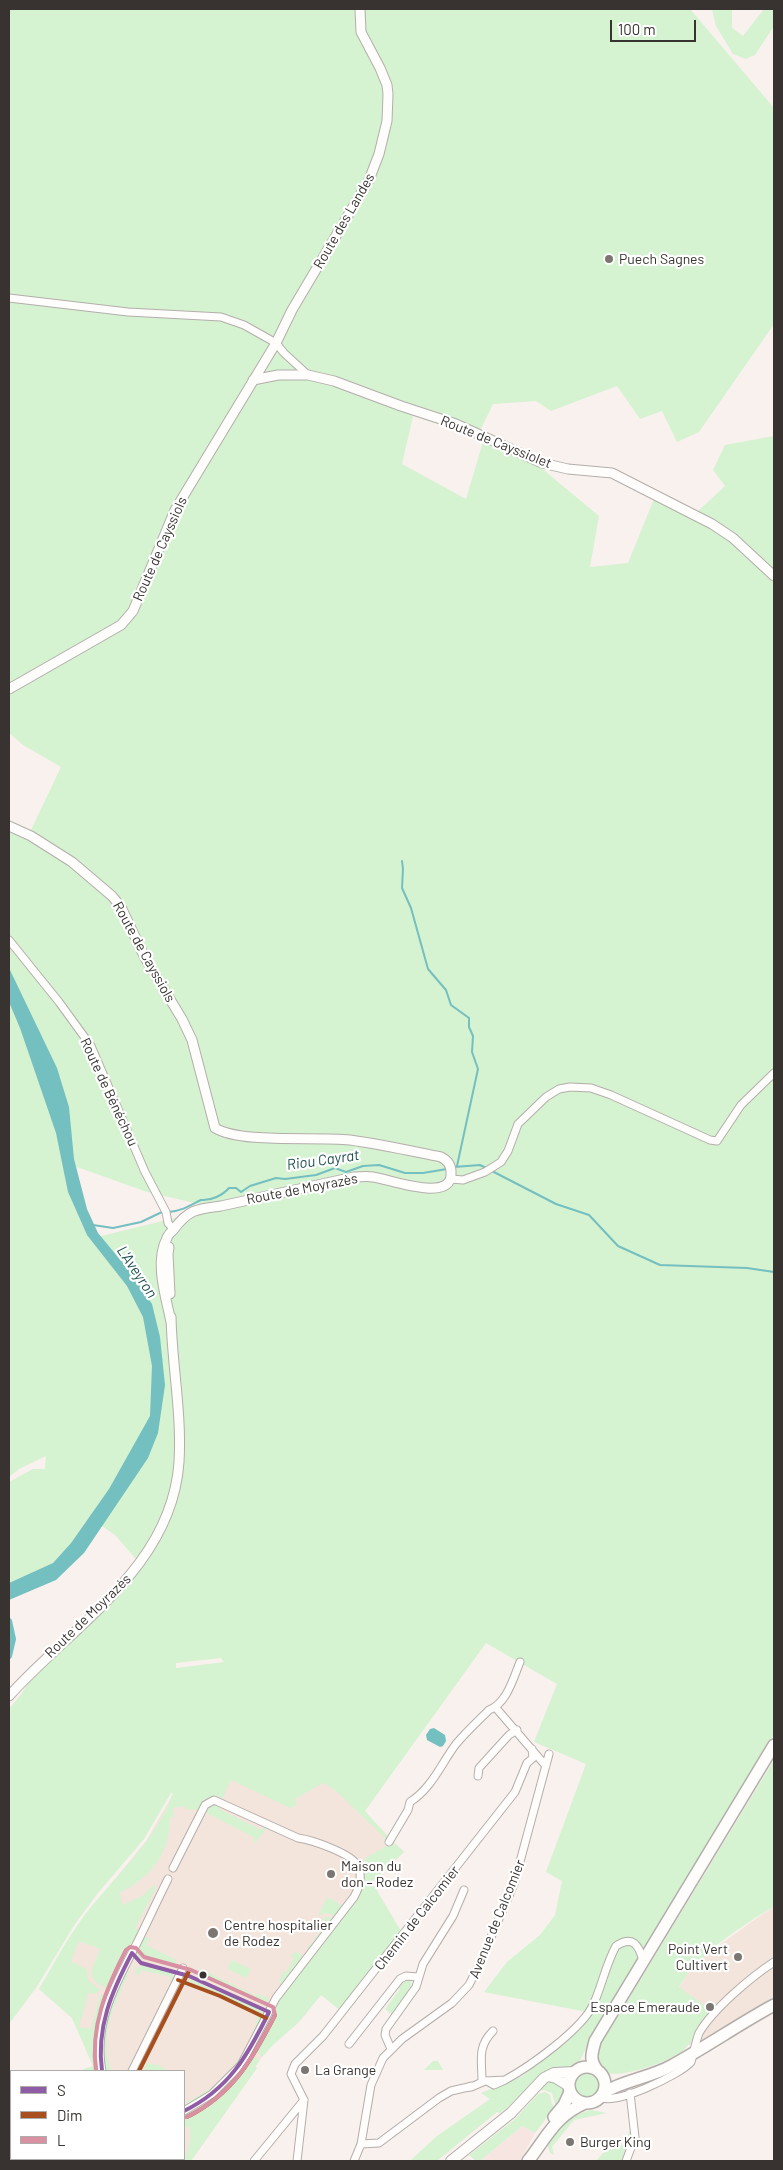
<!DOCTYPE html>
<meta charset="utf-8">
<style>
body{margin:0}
#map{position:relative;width:783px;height:2170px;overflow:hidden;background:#f9f1ed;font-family:Barlow,sans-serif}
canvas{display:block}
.frame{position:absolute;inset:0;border:10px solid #383330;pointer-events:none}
.legend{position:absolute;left:10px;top:2070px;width:175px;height:90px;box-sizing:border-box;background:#fff;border:1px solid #afadac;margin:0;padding:6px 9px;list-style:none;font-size:15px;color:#383330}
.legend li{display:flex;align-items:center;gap:10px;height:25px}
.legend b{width:25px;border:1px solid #afadac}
.scale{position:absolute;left:610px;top:20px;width:86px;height:22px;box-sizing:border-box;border:2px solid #383330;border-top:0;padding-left:6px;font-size:15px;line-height:18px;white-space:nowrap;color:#383330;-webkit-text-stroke:4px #fff;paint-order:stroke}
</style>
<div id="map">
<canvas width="783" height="2170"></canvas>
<div class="frame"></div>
<ul class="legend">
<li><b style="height:6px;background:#8f5da6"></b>S</li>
<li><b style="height:6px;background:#a84f1f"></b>Dim</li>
<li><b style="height:6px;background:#d990a2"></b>L</li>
</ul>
<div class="scale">100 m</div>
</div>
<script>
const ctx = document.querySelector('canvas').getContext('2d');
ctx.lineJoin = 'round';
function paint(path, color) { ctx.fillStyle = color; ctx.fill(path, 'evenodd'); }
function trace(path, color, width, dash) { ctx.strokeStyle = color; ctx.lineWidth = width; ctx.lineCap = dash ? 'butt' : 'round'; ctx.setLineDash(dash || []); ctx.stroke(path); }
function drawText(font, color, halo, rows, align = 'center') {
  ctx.font = font + ' Barlow,sans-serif'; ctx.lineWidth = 4.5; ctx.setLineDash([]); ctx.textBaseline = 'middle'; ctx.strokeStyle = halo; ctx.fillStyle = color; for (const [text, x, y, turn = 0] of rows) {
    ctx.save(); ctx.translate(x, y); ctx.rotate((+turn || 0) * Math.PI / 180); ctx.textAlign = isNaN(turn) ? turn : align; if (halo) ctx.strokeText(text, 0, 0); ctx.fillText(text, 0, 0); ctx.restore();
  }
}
const commercial = new Path2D(`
 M 522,2126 L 535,2133 L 520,2161 L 480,2161 Z`);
const built = new Path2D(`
 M 274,1719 L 404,1852 L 372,1882 L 380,1897 L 306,2014 L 298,2023 L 270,2047 L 255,2066 L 257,2068 L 191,2161 L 140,2161 L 136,2159 L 184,2159 L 184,2071 L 80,2071 L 93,2066 L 72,2018 L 39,1989 L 78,1925 L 146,1841 L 173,1794 Z
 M 774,1906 L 774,2000 L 705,2041 L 688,2045 L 711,2010 L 679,1988 L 687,1974 L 700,1959 Z`);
const green = new Path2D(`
 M 9,9 L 690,9 L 774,108 L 774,324 L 699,432 L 677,442 L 662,411 L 640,419 L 617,386 L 551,411 L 536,401 L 493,404 L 477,437 L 413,416 L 402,464 L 466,499 L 483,442 L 540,467 L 599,516 L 590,567 L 628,563 L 656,494 L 696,513 L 725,486 L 713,470 L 725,445 L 774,436 L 774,1734 L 639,1957 L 639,1961 L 587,2046 L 579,2063 L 572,2068 L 552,2068 L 544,2072 L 507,2108 L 500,2113 L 497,2112 L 437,2161 L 410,2161 L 437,2136 L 490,2099 L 481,2093 L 521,2077 L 580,2030 L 592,2013 L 484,1992 L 507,1962 L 540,1935 L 555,1915 L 562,1881 L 546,1872 L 586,1764 L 534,1742 L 557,1684 L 486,1643 L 365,1811 L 389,1838 L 387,1840 L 335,1790 L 323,1783 L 295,1799 L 297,1805 L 290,1808 L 231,1780 L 222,1799 C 210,1795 204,1799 199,1810 L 186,1809 L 185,1806 L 173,1808 L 174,1817 L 170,1817 C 170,1853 151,1878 119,1893 L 123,1905 L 144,1895 L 154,1885 L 156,1888 L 135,1928 L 139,1931 L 113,1985 L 106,1988 C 82,1977 94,1968 100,1949 L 79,1941 L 71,1961 L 87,1969 L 88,1980 L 100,1990 L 95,1994 L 88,1993 L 79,2027 L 91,2029 L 100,1996 L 105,1993 L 107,1995 L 97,2036 L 100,2071 L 79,2071 L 93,2066 L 72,2018 L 39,1989 C 52,1967 64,1944 79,1923 C 108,1882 157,1841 173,1793 L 171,1793 L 144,1839 L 98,1893 L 75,1924 L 36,1988 L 9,2024 L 9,1709 L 22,1693 L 31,1678 L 87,1627 L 143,1567 L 115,1535 L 89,1517 L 71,1543 L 53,1563 L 9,1583 L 9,1482 L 33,1469 L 45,1469 L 46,1456 L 19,1469 L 9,1477 L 9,823 L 30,832 L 61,767 L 23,745 L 9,733 L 9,694 L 17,690 L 9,683 ZM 77,1167 L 147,1192 L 216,1208 L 101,1236 L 87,1235 L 68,1192 ZM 221,1658 L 224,1662 L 176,1668 L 176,1663 Z
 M 712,9 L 732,9 L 732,28 L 743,36 L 764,9 L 774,9 L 774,26 L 755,55 L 746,59 L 733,54 L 716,26 Z
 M 774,1760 L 774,1906 C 740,1928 700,1951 679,1987 L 711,2010 C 702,2022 695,2038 685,2049 C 674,2060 613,2083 601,2070 C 598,2065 596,2056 594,2051 L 617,2018 Z
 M 214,1805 L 220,1806 L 219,1809 L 261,1830 L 265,1826 L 265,1830 L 255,1843 L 253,1842 L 255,1838 L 205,1812 L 207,1808 Z
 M 393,1842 L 404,1852 L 372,1882 L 402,1933 L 341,2011 L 321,1995 L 298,2023 L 274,2044 L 262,2057 L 257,2052 L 256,2046 L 280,1997 L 355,1901 L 362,1887 L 364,1863 L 366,1858 Z
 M 327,1897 L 343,1906 L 337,1916 L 325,1913 L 318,1916 Z
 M 326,1917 L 330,1917 L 332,1920 L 310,1950 L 308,1949 L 309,1944 L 312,1944 L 316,1936 L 318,1937 L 325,1921 L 322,1919 Z
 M 144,1937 L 150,1938 L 146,1945 L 176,1960 L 175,1964 L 144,1956 L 142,1960 L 138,1956 L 136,1951 Z
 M 296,1952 L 301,1954 L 303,1958 L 282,1985 L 279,1982 L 283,1971 L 286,1973 L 294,1958 L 290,1956 Z
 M 231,1960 L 251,1969 L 246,1978 L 228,1969 Z
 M 143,1965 L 173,1973 L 174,1979 L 170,1982 L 171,1977 L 141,1970 L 139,1975 L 135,1974 L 136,1968 Z
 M 201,1969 L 256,1996 L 258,1994 L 268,1998 L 268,2005 L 264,2005 L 197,1971 Z
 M 130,1971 C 115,2002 98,2037 111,2071 L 105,2071 C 99,2044 105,2019 116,1994 C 119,1984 121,1976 130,1971 Z
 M 189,1979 L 252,2006 L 262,2012 L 264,2017 C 251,2043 238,2071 214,2090 C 206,2096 196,2101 187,2106 L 188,2101 C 218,2089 245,2058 255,2027 C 257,2023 256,2020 258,2016 L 226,1997 L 188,1982 Z
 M 405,1979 L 410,1979 L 412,1986 L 392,2015 L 385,2009 L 400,1989 L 397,1987 Z
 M 252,2055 L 260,2060 L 255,2067 L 257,2068 L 191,2161 L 184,2161 C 189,2148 191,2142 190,2127 L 184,2127 L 184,2115 C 203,2107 222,2094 235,2078 C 241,2070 245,2062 252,2055 Z
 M 433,2061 L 438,2061 L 443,2070 L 424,2070 Z
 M 147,2063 L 158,2065 L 169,2071 L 143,2071 Z
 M572 2086a15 15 0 1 1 30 0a15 15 0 1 1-30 0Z
 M 553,2080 L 565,2088 L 559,2106 L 555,2104 L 552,2093 L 544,2090 L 536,2091 L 545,2082 Z
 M 545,2092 L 550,2095 L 552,2104 L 555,2107 L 535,2133 L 522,2126 L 480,2161 L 476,2161 L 469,2155 L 514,2120 L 538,2094 Z
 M 11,2107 L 11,2159 L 33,2159 L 9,2161 L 9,2110 Z
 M 591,2110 L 607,2113 L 574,2120 L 552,2147 L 554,2155 C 549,2153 548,2149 548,2143 C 560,2126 570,2115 591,2110 Z
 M 634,2130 L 625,2161 L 596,2161 L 603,2153 L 625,2143 L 629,2132 Z`);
const water = new Path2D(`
 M 9,968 L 57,1068 L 69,1107 L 74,1159 L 87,1209 L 98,1233 L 132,1274 L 152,1304 L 160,1337 L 165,1385 L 158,1433 L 148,1458 L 84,1553 L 56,1580 L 9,1600 L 9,1583 L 53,1563 L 71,1543 L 109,1489 L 150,1416 L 152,1366 L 143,1317 L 127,1286 L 87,1235 L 68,1192 L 56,1133 L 20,1028 L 9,1002 Z
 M 434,1728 L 445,1735 L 446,1741 L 443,1746 L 440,1747 L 427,1740 L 426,1735 L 430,1729 Z`);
const stream = new Path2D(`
 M 402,861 L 403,869 L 402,888 L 411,908 L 428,969 L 446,990 L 451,1005 L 469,1018 L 469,1027 L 473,1036 L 472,1052 L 478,1069 L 457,1166
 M 454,1167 L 480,1165 L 486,1168
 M 490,1170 L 556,1204 L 589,1215 L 618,1246 L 660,1265 L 747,1268 L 774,1272
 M 169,1212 C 184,1210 189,1206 201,1200 C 211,1201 223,1195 229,1188 L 236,1188 L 241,1192 L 250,1186 L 276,1178 L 285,1179 L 316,1175 L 335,1168 L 346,1172 L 363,1166 L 379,1165 L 405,1173 L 423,1173 L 447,1169
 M 93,1225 L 113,1228 L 141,1222 L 162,1212`);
const canal = new Path2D(`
 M 9,1621 L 13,1639 L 9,1656`);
const minor = new Path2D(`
 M 9,298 L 128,312 L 221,317 L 244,325 L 276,343 L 284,353 L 308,375
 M 9,940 L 59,1002 L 91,1046 L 145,1172 L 166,1212 L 168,1223 L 174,1230
 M 451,1179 L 463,1180 L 485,1172 L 501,1162 L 508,1151 L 518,1124 L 546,1097 L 559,1089 L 570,1087 L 591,1088 L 611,1095 L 710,1140 L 717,1141 L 741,1105 L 774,1073
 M 496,1708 L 546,1766
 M 478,1776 L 479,1768 L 509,1735 L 517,1730
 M 389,1842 L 408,1810 L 410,1802 C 432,1788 441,1764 456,1744 C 466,1732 478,1721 489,1710 C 507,1703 513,1679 520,1662
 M 173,1868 L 205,1805 L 214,1800 L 298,1838 C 312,1840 351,1853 358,1866 C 363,1877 359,1888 354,1897 L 276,1998 L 241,2065 L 212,2094 L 184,2111
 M 349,2044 L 400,1979 L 406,1976 L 418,1977
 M 391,2049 L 385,2035 L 386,2029 L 416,1987 L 423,1964 L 453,1916 L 464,1890
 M 102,2071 C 93,2024 115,1985 136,1945 C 147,1923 157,1901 168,1879
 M 132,2071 L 183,1968
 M 505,2080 C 529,2067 583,2029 594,2003 C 602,1985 606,1964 616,1946 C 633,1935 639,1945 643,1961
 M 482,2081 C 482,2060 477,2047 493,2031
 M 471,2086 L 464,2088 L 471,2087 L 485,2081 L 505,2080 L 494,2085 L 487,2081
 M 600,2097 C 614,2106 680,2075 691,2062 C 692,2060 696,2040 699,2033 C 713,2009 751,1977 774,1962
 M 9,2105 L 11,2103
 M 361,2144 L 379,2143 L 439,2098 L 451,2091 L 464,2088
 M 87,2159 L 87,2161
 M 129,2161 L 130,2159
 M 254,2161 L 304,2100
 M 297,2161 L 304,2100 L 291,2074 L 295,2064 L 323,2036 L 515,1792 L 527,1763 L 533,1758 L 532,1749
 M 354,2161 L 361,2144 L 371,2085 L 383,2058 L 402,2039 L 452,2003 L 469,1985 L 478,1967 L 514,1884 L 549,1754
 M 626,2161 L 635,2137 L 630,2093`);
const tertiary = new Path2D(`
 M 253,380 L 278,375 L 308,375 L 334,381 L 401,406 L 456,424 L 542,463 L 568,469 L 612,473 L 712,524 L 733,538 L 774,576
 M 9,689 L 121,625 L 133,611 L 175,510 L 276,343 L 292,310 L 369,180 L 379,154 L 387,121 L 388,94 L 387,85 L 380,68 L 361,32 L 360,9
 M 9,826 L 31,836 L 72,862 L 112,896 L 121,907 L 145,958 L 182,1019 L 192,1040 L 215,1128 C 242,1144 315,1136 350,1140 C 380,1144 411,1151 441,1157 C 447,1160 451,1165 451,1172 C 454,1204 389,1179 373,1177 C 367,1176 360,1177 354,1177 L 221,1206 C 197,1209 189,1209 174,1229 C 172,1232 168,1234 167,1238 C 154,1262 166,1297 171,1322
 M 169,1247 L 168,1254 L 170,1294
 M 9,1696 C 73,1625 172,1567 179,1462 C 182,1414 172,1365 171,1317`);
const secondary = new Path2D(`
 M 548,2076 L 556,2078 L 569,2086
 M 451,2161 L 511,2113 L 544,2078 L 554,2073 L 575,2072`);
const primary = new Path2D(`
 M569 2085a18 18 0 1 1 36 0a18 18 0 1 1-36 0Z
 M 597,2070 C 589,2059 592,2054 595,2041 L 774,1745
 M 603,2093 C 624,2080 649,2078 671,2066 C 706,2047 739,2024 774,2005
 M 554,2117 L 564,2105 L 570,2092
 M 528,2161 C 547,2137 555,2116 585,2103`);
const bus1 = new Path2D(`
 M 102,2071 C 96,2027 112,1991 132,1953 L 141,1963 L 189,1976 L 269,2012
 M 184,2111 C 229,2089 248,2055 269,2012`);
const bus2 = new Path2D(`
 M 178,1980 L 220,1996 L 266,2018
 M 139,2071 L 189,1971
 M 187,2117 C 233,2094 252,2060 275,2015`);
const bus3 = new Path2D(`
 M 96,2071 C 90,2026 106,1989 126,1950 L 130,1947 L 136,1948 L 144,1957 L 191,1970 L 273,2007 L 275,2015 C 252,2060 233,2094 187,2117`);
const markers = [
 [609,259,5,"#7c7672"],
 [331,1874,5,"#7c7672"],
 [213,1933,6,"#7c7672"],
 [738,1957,5,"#7c7672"],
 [203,1975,4.5,"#383330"],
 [710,2007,5,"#7c7672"],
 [305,2070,5,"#7c7672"],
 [570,2142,5,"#7c7672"]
];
const streetNames = [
 ["Route des Landes",344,221,-60],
 ["Route de Cayssiolet",496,442,22],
 ["Route de Cayssiols",160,549,-66],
 ["Route de Cayssiols",144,952,61],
 ["Route de Bénéchou",109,1092,65],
 ["Route de Moyrazès",302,1189,-11],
 ["Route de Moyrazès",88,1616,-44],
 ["Chemin de Calcomier",417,1918,-52],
 ["Avenue de Calcomier",497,1919,-68]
];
const poiNames = [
 ["Puech Sagnes",619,259],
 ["Maison du",341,1866],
 ["don – Rodez",341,1882],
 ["Centre hospitalier",224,1925],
 ["de Rodez",224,1941],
 ["Point Vert",728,1949,"right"],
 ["Cultivert",728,1965,"right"],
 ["Espace Emeraude",700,2007,"right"],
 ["La Grange",315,2070],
 ["Burger King",580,2142]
];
const waterNames = [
 ["Riou Cayrat",323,1160,-8],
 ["L'Aveyron",137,1272,56]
];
paint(commercial, '#f7e5e2');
paint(built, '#f3e5dc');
paint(green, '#d5f2d1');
paint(water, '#74bfc0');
trace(stream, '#74bfc0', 2);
trace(canal, '#74bfc0', 6);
trace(minor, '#b4aeab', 9);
trace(tertiary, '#b4aeab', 11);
trace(secondary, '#b4aeab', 12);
trace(primary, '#b4aeab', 14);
trace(minor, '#fefdfc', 7);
trace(tertiary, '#fefdfc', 9);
trace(secondary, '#fefdfc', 10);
trace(primary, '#fefdfc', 11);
trace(bus1, '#8f5da6', 4);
trace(bus2, '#a84f1f', 4);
trace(bus3, '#d990a2', 4);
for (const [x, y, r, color] of markers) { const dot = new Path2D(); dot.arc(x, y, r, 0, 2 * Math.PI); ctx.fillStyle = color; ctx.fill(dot); trace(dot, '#fff', 2); }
drawText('14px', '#383330', '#fff', streetNames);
drawText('14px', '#383330', '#fff', poiNames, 'left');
drawText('italic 15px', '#215051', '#fff', waterNames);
</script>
